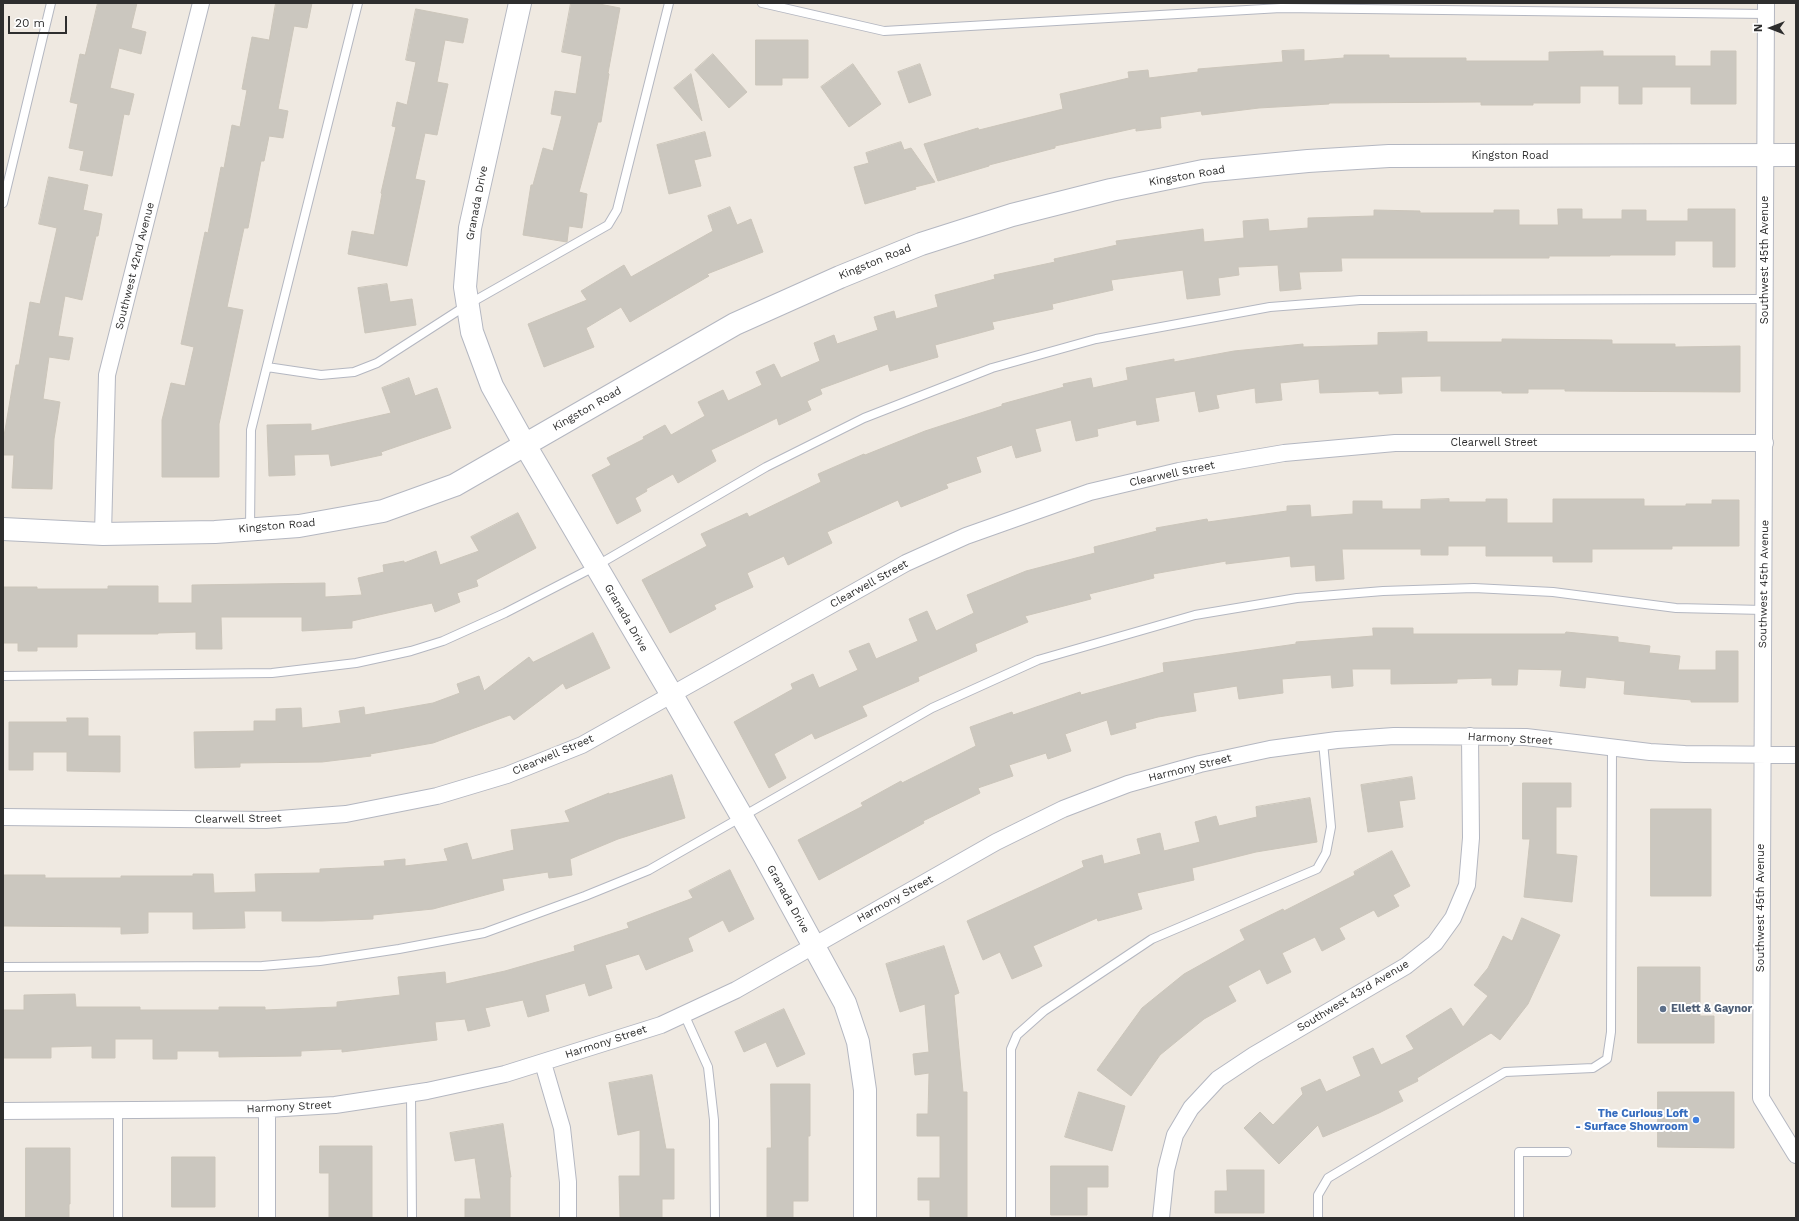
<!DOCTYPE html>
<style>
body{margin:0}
#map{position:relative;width:1799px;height:1221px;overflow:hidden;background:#efe9e1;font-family:"Work Sans",sans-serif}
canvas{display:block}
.frame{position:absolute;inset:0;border:4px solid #2e2e2e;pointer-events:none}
.north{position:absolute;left:1751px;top:8px;width:40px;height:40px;-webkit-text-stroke:3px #fff;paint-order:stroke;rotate:270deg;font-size:11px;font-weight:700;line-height:16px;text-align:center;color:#2e2e2e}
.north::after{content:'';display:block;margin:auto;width:14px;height:18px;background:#2e2e2e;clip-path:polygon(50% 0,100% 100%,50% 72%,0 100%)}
.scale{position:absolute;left:8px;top:16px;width:59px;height:18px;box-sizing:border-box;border:2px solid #2e2e2e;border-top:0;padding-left:5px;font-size:12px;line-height:14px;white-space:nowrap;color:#2e2e2e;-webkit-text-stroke:3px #fff;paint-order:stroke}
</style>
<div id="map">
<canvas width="1799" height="1221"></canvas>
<div class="frame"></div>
<div class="north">N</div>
<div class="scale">20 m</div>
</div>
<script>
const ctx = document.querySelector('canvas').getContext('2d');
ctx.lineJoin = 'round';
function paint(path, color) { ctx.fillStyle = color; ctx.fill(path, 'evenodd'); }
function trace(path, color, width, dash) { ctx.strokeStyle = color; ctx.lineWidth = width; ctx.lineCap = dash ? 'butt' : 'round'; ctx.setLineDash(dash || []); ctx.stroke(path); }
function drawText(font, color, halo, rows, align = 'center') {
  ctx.font = font + ' "Work Sans",sans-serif'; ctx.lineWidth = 4; ctx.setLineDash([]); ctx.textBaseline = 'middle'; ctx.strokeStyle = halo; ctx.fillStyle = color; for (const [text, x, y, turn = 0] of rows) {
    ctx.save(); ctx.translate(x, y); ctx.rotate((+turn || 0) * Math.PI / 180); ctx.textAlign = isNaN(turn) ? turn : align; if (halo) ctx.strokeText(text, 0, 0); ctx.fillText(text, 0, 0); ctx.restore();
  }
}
const building = new Path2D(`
 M 98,3 L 137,3 L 131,28 L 146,32 L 141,54 L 119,48 L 110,88 L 134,94 L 129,115 L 124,114 L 112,176 L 80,170 L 84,151 L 69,148 L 78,104 L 70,102 L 80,54 L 85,55 Z
 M 276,3 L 312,3 L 307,28 L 294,26 L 278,109 L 288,111 L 283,138 L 269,136 L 264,161 L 261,161 L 248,228 L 244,228 L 227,307 L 243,310 L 219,424 L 219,477 L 162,477 L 162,420 L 171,383 L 185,386 L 194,347 L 181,344 L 205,232 L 208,233 L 221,167 L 224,168 L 232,125 L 240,127 L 247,90 L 242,89 L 252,37 L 269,40 Z
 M 571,3 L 594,3 L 620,8 L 608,73 L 609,74 L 601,122 L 598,122 L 579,192 L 587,194 L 582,228 L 569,226 L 567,242 L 523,235 L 531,185 L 533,185 L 543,148 L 553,151 L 562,116 L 551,114 L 555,91 L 576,94 L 582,56 L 562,52 Z
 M 416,9 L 468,19 L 463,43 L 445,40 L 437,82 L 448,84 L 437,135 L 425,133 L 415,179 L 425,181 L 407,266 L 348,254 L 352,231 L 374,235 L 382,194 L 381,193 L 396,127 L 392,126 L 397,102 L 407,105 L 416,62 L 406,60 Z
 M 756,40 L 808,40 L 808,78 L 782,78 L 782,85 L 756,85 Z
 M 1304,50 L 1304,61 L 1344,58 L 1344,55 L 1389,55 L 1389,58 L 1466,58 L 1466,61 L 1549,61 L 1549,52 L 1603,51 L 1603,56 L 1675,56 L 1675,66 L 1711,66 L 1711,51 L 1736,51 L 1736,104 L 1691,104 L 1691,87 L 1642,87 L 1642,104 L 1619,104 L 1619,86 L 1580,86 L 1580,103 L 1533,103 L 1533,105 L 1481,105 L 1481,102 L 1329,103 L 1329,104 L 1259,108 L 1202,115 L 1201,111 L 1160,117 L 1161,128 L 1136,131 L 1136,128 L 1055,146 L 1055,148 L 989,165 L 989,166 L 938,181 L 924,144 L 978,128 L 979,130 L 1063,109 L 1060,94 L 1129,78 L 1128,72 L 1148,70 L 1149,78 L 1198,72 L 1198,69 L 1283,62 L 1282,51 Z
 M 713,54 L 747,92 L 729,108 L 695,70 Z
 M 853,64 L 881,104 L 849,127 L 821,87 Z
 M 920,64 L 931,95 L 909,103 L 898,72 Z
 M 691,74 L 702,121 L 674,88 Z
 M 705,132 L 711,156 L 694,160 L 701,186 L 669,194 L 657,145 Z
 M 901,142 L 904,150 L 911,148 L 935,182 L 915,187 L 916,189 L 865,204 L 854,167 L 869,163 L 866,153 Z
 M 49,177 L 88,185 L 83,210 L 102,214 L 98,236 L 96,236 L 82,300 L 65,296 L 58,336 L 73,338 L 69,360 L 49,357 L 43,399 L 60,402 L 54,439 L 52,489 L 12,488 L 14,455 L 3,455 L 3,442 L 16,365 L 19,365 L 30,302 L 40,304 L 57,228 L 39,224 Z
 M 730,207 L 737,225 L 751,219 L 763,252 L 707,274 L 709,276 L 630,322 L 621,307 L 586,328 L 594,347 L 544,367 L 528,324 L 587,300 L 581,291 L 624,265 L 631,277 L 713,231 L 708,216 Z
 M 1558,209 L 1582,209 L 1582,219 L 1622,219 L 1622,210 L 1646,210 L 1646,221 L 1688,221 L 1688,209 L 1735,209 L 1735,267 L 1713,267 L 1713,241 L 1675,241 L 1675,255 L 1610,255 L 1610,256 L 1549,256 L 1549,258 L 1341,258 L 1342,271 L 1299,272 L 1301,289 L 1280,291 L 1278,265 L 1238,267 L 1239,275 L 1218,278 L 1220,295 L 1187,299 L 1183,270 L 1111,280 L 1113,290 L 1052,304 L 1053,309 L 992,322 L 994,329 L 935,345 L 938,357 L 890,371 L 888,364 L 820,389 L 822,394 L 807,401 L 811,410 L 779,425 L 777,418 L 711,450 L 716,461 L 678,483 L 673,474 L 646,489 L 647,491 L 635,498 L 641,511 L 617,524 L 592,475 L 611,465 L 607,458 L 644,439 L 643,437 L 665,425 L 671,435 L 705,416 L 698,402 L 723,390 L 728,401 L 762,385 L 756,372 L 774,364 L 781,378 L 820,361 L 814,343 L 834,335 L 837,344 L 878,330 L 874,317 L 894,311 L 896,319 L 938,307 L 935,295 L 995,279 L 994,275 L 1055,262 L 1054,259 L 1117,245 L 1116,241 L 1203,229 L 1204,242 L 1244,238 L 1243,221 L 1268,219 L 1269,231 L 1308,228 L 1308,218 L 1374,216 L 1374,210 L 1420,211 L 1420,213 L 1494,213 L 1494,210 L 1519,210 L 1519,225 L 1558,225 Z
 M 387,284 L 390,302 L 412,299 L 416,325 L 365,333 L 358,288 Z
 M 1427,332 L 1427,342 L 1502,342 L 1502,339 L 1612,340 L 1612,344 L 1675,344 L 1675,347 L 1740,346 L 1740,392 L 1565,391 L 1565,389 L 1528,389 L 1528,393 L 1502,393 L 1502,391 L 1441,391 L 1441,376 L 1401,377 L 1402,393 L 1379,394 L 1379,391 L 1320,393 L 1319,379 L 1280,383 L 1282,400 L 1256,403 L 1255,388 L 1216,395 L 1219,408 L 1199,412 L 1195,391 L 1155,398 L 1159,421 L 1137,425 L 1136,420 L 1097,429 L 1098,436 L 1076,441 L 1071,420 L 1035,429 L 1041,451 L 1016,458 L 1012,445 L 976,457 L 981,472 L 946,484 L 948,488 L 901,507 L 898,500 L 827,532 L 832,543 L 788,565 L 784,556 L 747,573 L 753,587 L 714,605 L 716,609 L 670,633 L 642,580 L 707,546 L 701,534 L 747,513 L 749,517 L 821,482 L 818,474 L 864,454 L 865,455 L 925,431 L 1002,406 L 1002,404 L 1064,387 L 1063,384 L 1091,378 L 1093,388 L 1128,380 L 1126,368 L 1174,359 L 1174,362 L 1234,351 L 1303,344 L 1303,347 L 1378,345 L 1378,333 Z
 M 409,378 L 415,396 L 437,388 L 451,428 L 381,452 L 382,455 L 331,466 L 329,454 L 294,455 L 295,475 L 269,476 L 267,425 L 311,424 L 311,431 L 391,413 L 382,388 Z
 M 1449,499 L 1449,502 L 1486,502 L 1486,499 L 1507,499 L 1507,523 L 1553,523 L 1553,499 L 1644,499 L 1644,506 L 1686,506 L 1686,504 L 1712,504 L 1712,500 L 1739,500 L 1739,546 L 1672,546 L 1672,549 L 1592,549 L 1592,562 L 1553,562 L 1553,556 L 1486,556 L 1486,546 L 1448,546 L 1448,555 L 1421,555 L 1421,549 L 1342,549 L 1344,579 L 1316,581 L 1315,565 L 1291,567 L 1290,556 L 1226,564 L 1226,561 L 1153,574 L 1154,578 L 1089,594 L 1091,599 L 1025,616 L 1028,622 L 975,644 L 977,651 L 918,677 L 919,681 L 862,706 L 867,716 L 815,739 L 812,733 L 774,754 L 786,778 L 769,788 L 734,722 L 793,689 L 791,684 L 813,674 L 819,688 L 858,670 L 849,651 L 869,643 L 876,659 L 918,641 L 909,619 L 927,611 L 936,631 L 974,613 L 967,595 L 1026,571 L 1095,553 L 1094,547 L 1157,531 L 1156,528 L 1207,519 L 1208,522 L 1287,511 L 1287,506 L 1310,505 L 1311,517 L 1353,514 L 1353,501 L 1382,501 L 1382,509 L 1421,509 L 1421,500 Z
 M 518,513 L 536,548 L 476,580 L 478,586 L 457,593 L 460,602 L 435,612 L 432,603 L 352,621 L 352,628 L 302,631 L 302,617 L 221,617 L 222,649 L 196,649 L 196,632 L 158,633 L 158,634 L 77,634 L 77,647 L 37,647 L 37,651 L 18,651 L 18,643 L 3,643 L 3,587 L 37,587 L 37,589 L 108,589 L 108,586 L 158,586 L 158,603 L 192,603 L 192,585 L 325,583 L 325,597 L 362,595 L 358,578 L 384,572 L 383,565 L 404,561 L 404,563 L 436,551 L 440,565 L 479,551 L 471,537 Z
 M 1373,628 L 1413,628 L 1413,634 L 1565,634 L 1566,632 L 1618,637 L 1618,642 L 1650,646 L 1649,653 L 1680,656 L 1678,670 L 1716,670 L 1716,651 L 1738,651 L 1738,702 L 1691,702 L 1691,700 L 1624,694 L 1625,681 L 1586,677 L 1585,688 L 1560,686 L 1562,670 L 1518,669 L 1517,685 L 1492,685 L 1492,678 L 1457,679 L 1457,683 L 1391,684 L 1391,669 L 1352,669 L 1353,686 L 1332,688 L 1331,675 L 1282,679 L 1283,693 L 1239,699 L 1237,686 L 1193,693 L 1196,711 L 1158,717 L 1135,723 L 1136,728 L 1111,735 L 1107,720 L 1065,734 L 1071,751 L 1048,759 L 1046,753 L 1009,765 L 1013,776 L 978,788 L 980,793 L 923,821 L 924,823 L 819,880 L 798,840 L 863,806 L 861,803 L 901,781 L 902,783 L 976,746 L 970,727 L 1012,712 L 1013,715 L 1080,692 L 1081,695 L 1164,672 L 1163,663 L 1296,644 L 1296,642 L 1373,636 Z
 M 593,633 L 610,668 L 566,689 L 563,683 L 514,720 L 510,715 L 433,743 L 370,754 L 371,756 L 322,762 L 240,763 L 240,767 L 195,768 L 194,732 L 254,731 L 254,721 L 276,721 L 276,709 L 301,708 L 302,728 L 341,723 L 339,711 L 364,707 L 365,715 L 433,703 L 460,693 L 457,684 L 479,676 L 484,691 L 529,657 L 533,662 Z
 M 67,718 L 88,718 L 88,736 L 120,736 L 120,772 L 67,771 L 67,752 L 33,752 L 33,770 L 9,770 L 9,722 L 67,722 Z
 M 672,775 L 685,818 L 618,839 L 570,859 L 572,875 L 549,878 L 548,872 L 502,879 L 504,890 L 433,909 L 373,915 L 373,919 L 322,921 L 282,921 L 282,911 L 244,911 L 245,928 L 193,929 L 193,912 L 148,912 L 148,933 L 121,934 L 121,927 L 3,926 L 3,875 L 45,875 L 45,878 L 121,878 L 121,876 L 193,876 L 193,874 L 213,874 L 214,893 L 256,892 L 255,874 L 320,873 L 320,869 L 385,866 L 384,861 L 405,859 L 405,866 L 448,861 L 444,849 L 467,843 L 472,860 L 514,850 L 511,830 L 570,822 L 565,811 L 609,793 L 609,794 Z
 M 1412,777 L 1415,799 L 1399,801 L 1403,827 L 1368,832 L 1361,785 Z
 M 1523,783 L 1571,783 L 1571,807 L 1556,807 L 1556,854 L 1577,856 L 1572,902 L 1524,897 L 1530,839 L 1523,839 Z
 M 1310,798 L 1317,842 L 1256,852 L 1192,868 L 1194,880 L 1137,893 L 1142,909 L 1098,921 L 1097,918 L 1033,946 L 1042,966 L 1012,979 L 1000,952 L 983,960 L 967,921 L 1084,867 L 1082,861 L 1102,855 L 1104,864 L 1141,854 L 1137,839 L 1160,833 L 1164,851 L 1200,842 L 1195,822 L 1216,816 L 1219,826 L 1257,817 L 1256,807 Z
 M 1651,809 L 1711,809 L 1711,896 L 1651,896 Z
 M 1392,851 L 1410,886 L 1393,895 L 1399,906 L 1378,917 L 1374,910 L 1339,928 L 1345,939 L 1322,951 L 1315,937 L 1282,953 L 1291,972 L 1267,984 L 1260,969 L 1228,986 L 1236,1001 L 1204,1019 L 1160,1055 L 1131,1096 L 1097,1070 L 1142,1008 L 1184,974 L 1245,940 L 1240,930 L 1283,909 L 1284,911 L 1355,875 L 1354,872 Z
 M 730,870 L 754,919 L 729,932 L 723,920 L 688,938 L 693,951 L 646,970 L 639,954 L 605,965 L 612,988 L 589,996 L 585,983 L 545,995 L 549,1011 L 528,1017 L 523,1000 L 485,1008 L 490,1026 L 468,1031 L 465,1019 L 435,1022 L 437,1040 L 342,1052 L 342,1049 L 301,1051 L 301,1056 L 219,1057 L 219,1051 L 177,1051 L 177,1059 L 153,1059 L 153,1039 L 115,1039 L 115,1058 L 92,1058 L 92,1046 L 51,1047 L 51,1058 L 3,1058 L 3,1010 L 24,1010 L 24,995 L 75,994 L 76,1007 L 140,1007 L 140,1010 L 219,1010 L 219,1007 L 265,1007 L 265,1010 L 337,1007 L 337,1002 L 400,995 L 398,977 L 445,972 L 446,984 L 505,971 L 575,951 L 574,946 L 629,928 L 627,923 L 693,898 L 689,891 Z
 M 1522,918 L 1560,935 L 1528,1004 L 1500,1040 L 1491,1033 L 1417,1078 L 1418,1081 L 1398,1091 L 1403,1101 L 1379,1113 L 1323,1137 L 1318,1125 L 1279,1164 L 1244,1128 L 1260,1112 L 1273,1125 L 1303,1094 L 1301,1088 L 1320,1079 L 1326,1092 L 1361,1076 L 1353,1057 L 1373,1048 L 1381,1065 L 1414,1049 L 1406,1036 L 1451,1008 L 1463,1027 L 1488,996 L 1474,985 L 1488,968 L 1503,936 L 1512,941 Z
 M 944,946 L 959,993 L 954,995 L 963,1092 L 967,1092 L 967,1218 L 930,1218 L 930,1200 L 918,1200 L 918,1178 L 940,1178 L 940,1136 L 917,1136 L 917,1114 L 928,1114 L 929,1073 L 915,1075 L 913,1054 L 929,1052 L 925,1004 L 900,1012 L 886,964 Z
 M 1638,967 L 1700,967 L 1700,1016 L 1714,1016 L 1714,1043 L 1638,1043 Z
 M 784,1009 L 805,1054 L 777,1067 L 766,1042 L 744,1052 L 735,1032 Z
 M 652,1075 L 666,1149 L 674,1149 L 674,1199 L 662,1199 L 662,1218 L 620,1218 L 619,1176 L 640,1176 L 640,1130 L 618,1135 L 609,1083 Z
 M 771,1084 L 810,1084 L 810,1136 L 808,1136 L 808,1201 L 793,1201 L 793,1218 L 767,1218 L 767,1148 L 771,1148 Z
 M 1079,1092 L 1125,1106 L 1112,1151 L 1065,1137 Z
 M 1658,1092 L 1734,1092 L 1734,1148 L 1658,1147 Z
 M 503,1124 L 511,1177 L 510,1177 L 510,1218 L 465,1218 L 465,1199 L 481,1199 L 475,1158 L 455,1161 L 450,1133 Z
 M 320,1146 L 372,1146 L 372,1218 L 329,1218 L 329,1173 L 320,1173 Z
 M 26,1148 L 70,1148 L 70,1204 L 69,1204 L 69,1218 L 26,1218 Z
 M 172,1157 L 215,1157 L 215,1207 L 172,1207 Z
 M 1051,1166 L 1108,1166 L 1108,1187 L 1087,1187 L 1087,1215 L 1051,1215 Z
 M 1227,1170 L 1264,1170 L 1264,1213 L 1215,1213 L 1215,1191 L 1227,1191 Z`);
const lane = new Path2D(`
 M 762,3 L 884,31 L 1281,8 L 1766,14
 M 3,203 L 51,3
 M 267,367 L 321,375 L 354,372 L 377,363 L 467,305 L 608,225 L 617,210 L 669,3
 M 250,529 L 251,430 L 358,3
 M 3,676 L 272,673 L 356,663 L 411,651 L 443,641 L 505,613 L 596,566 L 766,467 L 864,418 L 992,368 L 1096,339 L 1270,307 L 1360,300 L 1765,299
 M 3,967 L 262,966 L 320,961 L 399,949 L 484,933 L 585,896 L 649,870 L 932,708 L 1038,660 L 1195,615 L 1297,598 L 1383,591 L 1474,588 L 1553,592 L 1676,608 L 1764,610
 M 684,1014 L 708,1067 L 714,1120 L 715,1218
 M 411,1094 L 412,1218
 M 118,1110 L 118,1218
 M 1011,1218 L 1011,1049 L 1017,1035 L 1044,1011 L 1152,939 L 1317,869 L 1326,853 L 1331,827 L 1323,742
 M 1318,1218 L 1318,1195 L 1328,1178 L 1505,1072 L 1593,1068 L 1607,1059 L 1611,1032 L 1612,747
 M 1519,1218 L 1519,1152 L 1567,1152`);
const street = new Path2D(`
 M 1766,3 L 1761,1098 L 1796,1155
 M 103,534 L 107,375 L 201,3
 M 3,817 L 266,820 L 346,814 L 437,796 L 507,775 L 582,745 L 906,563 L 966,536 L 1090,492 L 1179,471 L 1284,453 L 1395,443 L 1765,443
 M 543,1063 L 562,1128 L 568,1182 L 568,1218
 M 267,1109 L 267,1218
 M 3,1111 L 267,1109 L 335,1105 L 427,1091 L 505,1074 L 661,1025 L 736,990 L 996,842 L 1063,809 L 1128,784 L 1200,764 L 1270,749 L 1337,740 L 1394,736 L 1526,737 L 1650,752 L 1685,754 L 1796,755
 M 1161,1218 L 1166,1170 L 1175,1135 L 1191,1108 L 1218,1079 L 1254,1055 L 1406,966 L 1435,943 L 1453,918 L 1467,885 L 1471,838 L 1470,736`);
const secondary = new Path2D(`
 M 520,3 L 470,228 L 465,287 L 472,332 L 492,386 L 525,445 L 672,695 L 764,855 L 845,1003 L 858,1042 L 865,1090 L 865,1218
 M 3,529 L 103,534 L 215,532 L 299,526 L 383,511 L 455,485 L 735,324 L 840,277 L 921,244 L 1012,215 L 1111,190 L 1203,171 L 1308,161 L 1389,156 L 1796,155`);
const markers = [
 [1663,1009,4,"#5c6f8a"],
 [1696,1120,4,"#3f7fe0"]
];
const streetNames = [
 ["Kingston Road",1510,156],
 ["Kingston Road",1187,176,-10],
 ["Granada Drive",477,203,-79],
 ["Southwest 45th Avenue",1765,260,-90],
 ["Kingston Road",875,262,-22],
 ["Southwest 42nd Avenue",135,266,-76],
 ["Kingston Road",587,409,-30],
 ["Clearwell Street",1494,443],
 ["Clearwell Street",1172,474,-12],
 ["Kingston Road",277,526,-5],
 ["Clearwell Street",869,584,-29],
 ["Southwest 45th Avenue",1764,584,-89],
 ["Granada Drive",626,618,60],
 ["Harmony Street",1510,739,3],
 ["Clearwell Street",553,755,-23],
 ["Harmony Street",1190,768,-14],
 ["Clearwell Street",238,819,-1],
 ["Granada Drive",788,899,61],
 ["Harmony Street",895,899,-29],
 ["Southwest 45th Avenue",1761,908,-90],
 ["Southwest 43rd Avenue",1353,996,-31],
 ["Harmony Street",606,1042,-18],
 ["Harmony Street",289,1107,-3]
];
const serviceNames = [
 ["Ellett & Gaynor",1671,1009]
];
const shopNames = [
 ["The Curious Loft",1688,1114],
 ["- Surface Showroom",1688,1127]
];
paint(building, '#cbc7bf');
trace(building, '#cbc5ba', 1);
trace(lane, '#b4b7c1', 10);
trace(street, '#b4b7c1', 18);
trace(secondary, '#b4b7c1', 24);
trace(lane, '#fff', 8);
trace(street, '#fff', 16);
trace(secondary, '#fff', 22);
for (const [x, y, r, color] of markers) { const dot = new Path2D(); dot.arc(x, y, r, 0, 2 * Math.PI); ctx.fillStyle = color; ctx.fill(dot); trace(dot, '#fff', 1.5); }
drawText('11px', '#2e2e2e', '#fff', streetNames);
drawText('bold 11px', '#4e5e75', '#fff', serviceNames, 'left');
drawText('bold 11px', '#366cbe', '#fff', shopNames, 'right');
</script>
